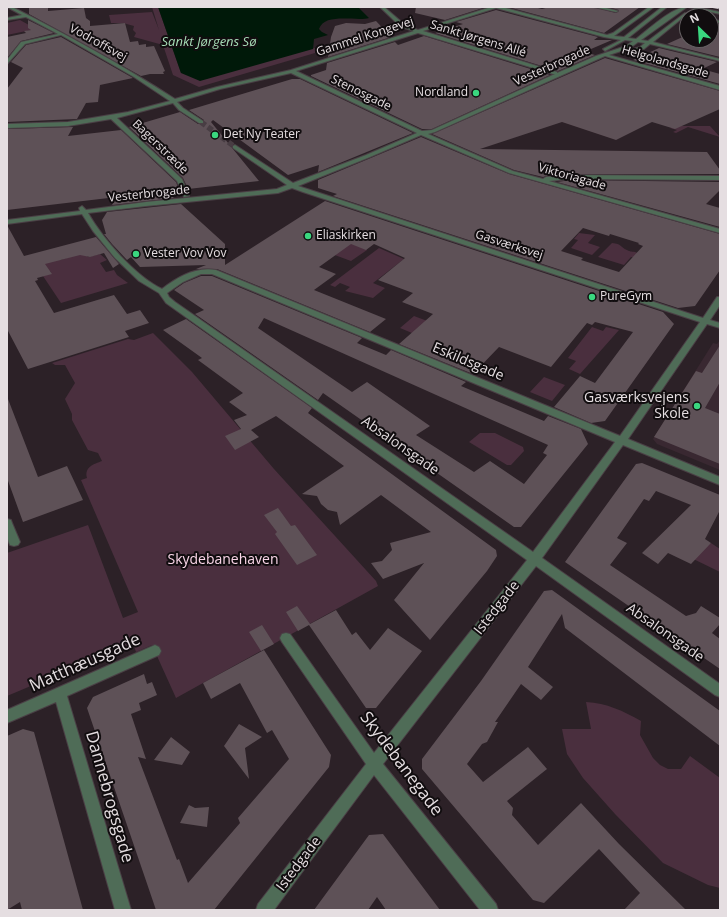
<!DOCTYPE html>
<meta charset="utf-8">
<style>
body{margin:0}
#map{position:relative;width:727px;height:917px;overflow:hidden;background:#2c2127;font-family:"Open Sans",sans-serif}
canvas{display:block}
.frame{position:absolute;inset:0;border:8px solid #e5dee1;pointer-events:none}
.north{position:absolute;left:679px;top:8px;width:40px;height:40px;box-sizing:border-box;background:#110d0f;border:1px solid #666163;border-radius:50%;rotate:335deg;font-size:11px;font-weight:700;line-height:16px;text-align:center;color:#e5dee1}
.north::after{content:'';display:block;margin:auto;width:14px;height:18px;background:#3ad77f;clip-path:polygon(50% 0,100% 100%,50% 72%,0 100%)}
</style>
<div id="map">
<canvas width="727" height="917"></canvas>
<div class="frame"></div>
<div class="north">N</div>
</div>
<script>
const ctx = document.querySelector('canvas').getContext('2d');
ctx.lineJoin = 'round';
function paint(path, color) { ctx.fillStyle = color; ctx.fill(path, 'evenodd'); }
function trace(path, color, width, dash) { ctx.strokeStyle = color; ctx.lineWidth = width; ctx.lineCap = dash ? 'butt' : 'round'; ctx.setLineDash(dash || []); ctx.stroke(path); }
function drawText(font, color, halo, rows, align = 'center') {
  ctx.font = font + ' "Open Sans",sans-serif'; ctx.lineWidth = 4; ctx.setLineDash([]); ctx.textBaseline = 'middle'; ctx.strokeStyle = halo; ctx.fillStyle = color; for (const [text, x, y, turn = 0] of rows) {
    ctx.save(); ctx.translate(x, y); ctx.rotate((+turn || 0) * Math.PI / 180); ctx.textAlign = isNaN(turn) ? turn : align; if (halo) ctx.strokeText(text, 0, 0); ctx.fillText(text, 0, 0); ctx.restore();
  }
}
const built = new Path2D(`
 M 720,340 L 720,470 L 657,444 L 653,439 L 713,343 L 717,344 Z`);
const green = new Path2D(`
 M 152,7 L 158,7 L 181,73 L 315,48 L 315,53 L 199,87 L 173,75 L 163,45 L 134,37 L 136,33 L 133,30 L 134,26 L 123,23 L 111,23 L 109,15 L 152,12 L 159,30 Z
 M 20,20 L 36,29 L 7,35 L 7,23 Z
 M 675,126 L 710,126 L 720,137 L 688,127 L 676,133 L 673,132 L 677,130 L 670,128 Z
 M 345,233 L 367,250 L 351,261 L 321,250 Z
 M 579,233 L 595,235 L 588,243 L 600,247 L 592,255 L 571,248 L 578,240 L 574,239 Z
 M 612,243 C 622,244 620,247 627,250 C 634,254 636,248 642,260 L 631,257 L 624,265 L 598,257 Z
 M 379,248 L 404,259 L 373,283 L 385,288 L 373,298 L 345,291 L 350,287 L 340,283 L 335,287 L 330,285 Z
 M 83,252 L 88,257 L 100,254 L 107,260 L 100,263 L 106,272 L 114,270 L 117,275 L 128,283 L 61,303 L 43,276 L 51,273 L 50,271 L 26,278 L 21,269 L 60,259 L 61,260 Z
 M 414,316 L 438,325 L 424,338 L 400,328 Z
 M 592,327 L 603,331 L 606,327 L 619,330 L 580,374 L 569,369 L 576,361 L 568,358 Z
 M 153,333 L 192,372 L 274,469 L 376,581 L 378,586 L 176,698 L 152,645 L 136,652 L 133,643 L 7,696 L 7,553 L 88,525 L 123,618 L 138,612 L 81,480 L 87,478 C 84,467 94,464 102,461 L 98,453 L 88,450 L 72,420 L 72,414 L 65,399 L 75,383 L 65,365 L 55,365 L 52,363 L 128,339 L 134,340 Z
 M 544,377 L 565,385 L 552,401 L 530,392 Z
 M 480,433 L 495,433 L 523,447 L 524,451 L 511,465 L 507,465 L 469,442 Z
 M 711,543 L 720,549 L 720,572 L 679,552 L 707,546 Z
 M 586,702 C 607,703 623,711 641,721 L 640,735 L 653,758 L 660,765 L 668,769 L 681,769 L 690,756 L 720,778 L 720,888 L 708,885 L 663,863 L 615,814 L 583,778 L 567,754 L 562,729 L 591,729 Z`);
const water = new Path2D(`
 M 158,7 L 358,7 L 369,18 C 357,22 325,12 319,29 L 322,32 L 328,35 L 314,39 L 313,49 L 200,81 L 181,73 Z`);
const building = new Path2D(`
 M 29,7 L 48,7 L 48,11 L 84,8 L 86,18 L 90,21 L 90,26 L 125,23 L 130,42 L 138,41 L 139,45 L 146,44 L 146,47 L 154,46 L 165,71 L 163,72 L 164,74 L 150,74 L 141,76 L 29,14 Z
 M 416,7 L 486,7 L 445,20 L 415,13 Z
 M 508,7 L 534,7 L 542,9 L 549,7 L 593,7 L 616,13 L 619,10 L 608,7 L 640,7 L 604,33 Z
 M 496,10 L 598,37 L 594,40 L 612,40 L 584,52 L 595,55 L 558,71 L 435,33 L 463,24 L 456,22 Z
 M 28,20 L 54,33 L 21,41 L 7,58 L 7,37 L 26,33 L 24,31 L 31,30 L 28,28 Z
 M 376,21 L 391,37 L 328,57 L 331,37 L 335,26 L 346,23 L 365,24 Z
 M 713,23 L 720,24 L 720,57 L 667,44 L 687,35 L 687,40 L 711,40 L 711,24 Z
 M 424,36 L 550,75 L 432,129 L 422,129 L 311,76 L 311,75 L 326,70 L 327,63 L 395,42 L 398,45 Z
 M 61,37 L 133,78 L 100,85 L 98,102 L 86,103 L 77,119 L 7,122 L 7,89 L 23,68 L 11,62 L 26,45 Z
 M 659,48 L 717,62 L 702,69 L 720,74 L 720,84 L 633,60 Z
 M 605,58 L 720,91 L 720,109 L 675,129 L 652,122 L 616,140 L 562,122 L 480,149 L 707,152 L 720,170 L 720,174 L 571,174 L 546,176 L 543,177 L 514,170 L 432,134 Z
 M 292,79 L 300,79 L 413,133 L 318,172 L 319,165 L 288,175 L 213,120 L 211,122 L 259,181 L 188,189 L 183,178 L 129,127 L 180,112 L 198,124 L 203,124 L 204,123 L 204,120 L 189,110 Z
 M 73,127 L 68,136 L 121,130 L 176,182 L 179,190 L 167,192 L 174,198 L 112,205 L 117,197 L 7,210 L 7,129 Z
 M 421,137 L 509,174 L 720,234 L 720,270 L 695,306 L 678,308 L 333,196 L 337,194 L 318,188 L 318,180 ZM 583,228 L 609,236 L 610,234 L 639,243 L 638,244 L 643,246 L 619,272 L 581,260 L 583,258 L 561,251 Z
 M 571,180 L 720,182 L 720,190 L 706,204 L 720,208 L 720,227 L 557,182 Z
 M 325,201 L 663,312 L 674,324 L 605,421 L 591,423 L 554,407 L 580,376 L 595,383 L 633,332 L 595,322 L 592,325 L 587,323 L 551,367 L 499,347 L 473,374 L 399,344 L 433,314 L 402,302 L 413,293 L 378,280 L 405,258 L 374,244 L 366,250 L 351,244 L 319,267 L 336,274 L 314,290 L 386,319 L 370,332 L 217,269 L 196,269 L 206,265 L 140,267 L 131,257 L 127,260 L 112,244 L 104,234 L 106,234 L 102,220 L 107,212 L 181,204 L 225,244 L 225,265 Z
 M 7,225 L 24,256 L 96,237 L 119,264 L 113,268 L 104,253 L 90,257 L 80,255 L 45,264 L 52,274 L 37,278 L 38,280 L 35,281 L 54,313 L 114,295 L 127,314 L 140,310 L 149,323 L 125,331 L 129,337 L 28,369 L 7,329 Z
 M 201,276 L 212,276 L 362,338 L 357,343 L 386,355 L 391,350 L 466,382 L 461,386 L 544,421 L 548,416 L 581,429 L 588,444 L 521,527 L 514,527 L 323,393 L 318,400 L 195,314 L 204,310 L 174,290 L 184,283 ZM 264,318 L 548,445 L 543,453 L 547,455 L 524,484 L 490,461 L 474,472 L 416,435 L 430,426 L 367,382 L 352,392 L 258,328 Z
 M 186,319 L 312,408 L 308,413 L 496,550 L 497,556 L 487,571 L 430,640 L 394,600 L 424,563 L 383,579 L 371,563 L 382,561 L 392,550 L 390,543 L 431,532 L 381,495 L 340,525 L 337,512 L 328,510 L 321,504 L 317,496 L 302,494 L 344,466 L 276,416 L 251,430 L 259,437 L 235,450 L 225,436 L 241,429 L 234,420 L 247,415 L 229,402 L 243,393 L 198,360 L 202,358 L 163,330 Z
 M 720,345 L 720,382 L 705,408 L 720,414 L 720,464 L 654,437 L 696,371 L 702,373 Z
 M 7,399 L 8,399 L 38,477 L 67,466 L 83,500 L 23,522 L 7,478 Z
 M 642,463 L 720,495 L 720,510 L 705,539 L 711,543 L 691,564 L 668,553 L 658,564 L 642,553 L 691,505 L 656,491 L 649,501 L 644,499 L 617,538 L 627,543 L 610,565 L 686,616 L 696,613 L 701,606 L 720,618 L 720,624 L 712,633 L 720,639 L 720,669 L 565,562 L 636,464 Z
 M 278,508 L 291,526 L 295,525 L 317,555 L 297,565 L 275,534 L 277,532 L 264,515 Z
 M 552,590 L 720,711 L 720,746 L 565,628 L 562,614 L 528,667 L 553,687 L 541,700 L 521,684 L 495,722 L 498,722 L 487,742 L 482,744 L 467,764 L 483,782 L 528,747 L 547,769 L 507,801 L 513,808 L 512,815 L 538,845 L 581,803 L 619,844 L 686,910 L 624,910 L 640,893 L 599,849 L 544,903 L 533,900 L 422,769 L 422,759 L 481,681 L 544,591 Z
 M 297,606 L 310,624 L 336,610 L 352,635 L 356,632 L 370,650 L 388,628 L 422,651 L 376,708 L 366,708 L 309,625 L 298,631 L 286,612 Z
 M 262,625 L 274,644 L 261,651 L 249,632 Z
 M 264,650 L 331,755 L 329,767 L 214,910 L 156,910 L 87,708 L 93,697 L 144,674 L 147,684 L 152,682 L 157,695 L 139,703 L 141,710 L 131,714 L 146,759 L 138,757 L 177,860 L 179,859 L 188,883 L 240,823 L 238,818 L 289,759 L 272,730 L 267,733 L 240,683 L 211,699 L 203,683 Z
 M 239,724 L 262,737 L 245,748 L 249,779 L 224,746 Z
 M 23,729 L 34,732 L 83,910 L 22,910 L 20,902 L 7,910 L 7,736 Z
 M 171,737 L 190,752 L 182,765 L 154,760 Z
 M 189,805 L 195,808 L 209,807 L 207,827 L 180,823 Z
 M 383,834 L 440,910 L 386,910 L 377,897 L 368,910 L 314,910 L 369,835 Z`);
const minorTunnel = new Path2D(`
 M 201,122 L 235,147`);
const minor = new Path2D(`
 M 7,7 L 12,7 C 68,35 122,65 175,99 L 217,87 L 291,70 L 414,31 L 401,27 L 380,7 L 384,7 L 405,25 L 418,30 L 491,7 L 502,7 L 607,35 L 613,33 L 649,7 L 654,7 L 614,36 L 624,37 L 662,7 L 667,7 L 628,38 L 636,39 C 648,30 672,7 687,7 L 641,40 L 648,41 L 685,13 L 686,15 L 653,42 L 720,59 L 720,61 L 650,44 L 644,49 L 624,53 L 622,52 L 640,47 L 645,43 L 638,42 L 630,48 L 609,55 L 720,86 L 720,90 L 605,56 L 435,132 L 428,134 L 513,171 L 543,179 L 546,177 L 571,175 L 720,176 L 720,180 L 571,179 L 549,181 L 720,229 L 720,233 L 509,173 L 421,135 L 370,157 L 298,186 L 703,318 L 717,297 L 720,297 L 720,305 L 710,320 L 720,323 L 720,328 L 707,324 L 628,439 L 720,477 L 720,485 L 623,445 L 542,558 L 720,684 L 720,697 L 715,695 L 536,566 L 383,764 L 496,904 L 498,910 L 480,910 L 374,775 L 274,910 L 256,910 L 258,904 L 366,764 L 282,642 L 280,638 L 282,634 L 286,633 L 290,634 L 374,753 L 527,560 L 166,303 L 159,293 L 139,281 L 115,258 L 93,231 L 82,214 L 7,224 L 7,220 L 80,211 L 79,208 L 82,206 L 86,210 L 146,202 L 277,189 L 287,185 L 233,148 L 233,146 L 235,145 L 293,183 L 366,155 L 417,133 L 291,73 L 220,89 L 177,102 L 183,108 L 203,121 L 203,123 L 199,123 L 179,110 L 173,103 L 117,118 L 182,179 L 189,196 L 184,197 L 177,181 L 111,119 L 68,126 L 7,128 L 7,124 L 68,122 L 128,112 L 170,101 L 134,77 L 61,35 L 25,44 L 7,64 L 7,60 L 21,42 L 58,34 L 26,17 L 7,20 L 7,18 L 22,15 ZM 496,8 L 604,37 L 621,40 L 603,49 L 605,51 L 625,40 L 633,41 L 626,46 L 596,56 L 557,73 L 557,72 L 423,31 ZM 418,33 L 553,74 L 555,74 L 432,130 L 422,131 L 296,71 ZM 292,188 L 303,192 L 700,322 L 620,436 L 216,270 C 197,266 177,277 162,289 C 135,276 103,239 88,213 L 146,206 L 278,193 ZM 201,274 L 212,274 L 615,442 L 533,552 L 175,302 L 169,297 L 167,293 L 183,282 Z
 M 594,7 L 602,7 L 618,11 L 616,12 Z
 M 688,7 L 696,7 L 720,12 L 720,14 Z
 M 711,19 L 720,21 L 720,23 L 711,21 Z
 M 7,519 L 11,520 L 12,523 L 20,542 L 18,545 L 14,546 L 10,545 C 6,537 7,528 7,519 Z
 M 155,645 L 159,647 L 161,651 L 159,655 L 67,696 L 131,910 L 115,910 L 56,702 L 7,723 L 7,710 Z`);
const tram = new Path2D(`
 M 710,7 L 720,9`);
const markers = [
 [476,93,4,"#3ad77f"],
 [215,135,4,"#3ad77f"],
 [308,236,4,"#3ad77f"],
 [136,254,4,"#3ad77f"],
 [592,297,4,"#3ad77f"],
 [697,406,4,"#3ad77f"]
];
const farStreetnames = [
 ["Gammel Kongevej",365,37,-18],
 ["Sankt Jørgens Allé",478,39,17],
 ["Vodroffsvej",98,43,29],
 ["Helgolandsgade",665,62,16],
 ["Vesterbrogade",552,66,-24],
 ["Stenosgade",361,93,26],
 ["Bagerstræde",160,147,44],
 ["Viktoriagade",572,177,16],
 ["Vesterbrogade",149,194,-6],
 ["Gasværksvej",509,245,18]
];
const farPoinames = [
 ["Nordland",468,93,"right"],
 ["Det Ny Teater",223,135],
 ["Eliaskirken",316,236],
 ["Vester Vov Vov",144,254],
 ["PureGym",600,297]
];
const farWaternames = [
 ["Sankt Jørgens Sø",209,42]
];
const streetNames = [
 ["Eskildsgade",468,362,23],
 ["Absalonsgade",400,446,35],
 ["Istedgade",497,608,-52],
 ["Absalonsgade",665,633,35],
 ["Istedgade",299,864,-53]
];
const poiNames = [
 ["Gasværksvejens",689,398],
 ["Skole",689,414]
];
const parkNames = [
 ["Skydebanehaven",223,560]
];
const nearStreetnames = [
 ["Matthæusgade",85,663,-24],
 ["Skydebanegade",401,764,53],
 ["Dannebrogsgade",109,797,74]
];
paint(built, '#392831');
paint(green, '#4a2f3e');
paint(water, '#001909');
paint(building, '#5e5157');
trace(minorTunnel, '#483d43', 5.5, [5.5, 3]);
trace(minor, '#4a3f45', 2);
paint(minor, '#4f6c57');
trace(tram, '#bbb3b6', 1);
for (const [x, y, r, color] of markers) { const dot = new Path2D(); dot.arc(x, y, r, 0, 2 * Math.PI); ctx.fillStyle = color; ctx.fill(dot); trace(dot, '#110d0f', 1.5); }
drawText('12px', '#e5dee1', '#110d0f', farStreetnames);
drawText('12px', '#e5dee1', '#110d0f', farPoinames, 'left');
drawText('italic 13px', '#a6dcb6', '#110d0f', farWaternames);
drawText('14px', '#e5dee1', '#110d0f', streetNames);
drawText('14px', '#e5dee1', '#110d0f', poiNames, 'right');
drawText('14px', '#f9d5e7', '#110d0f', parkNames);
drawText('17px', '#e5dee1', '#110d0f', nearStreetnames);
</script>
